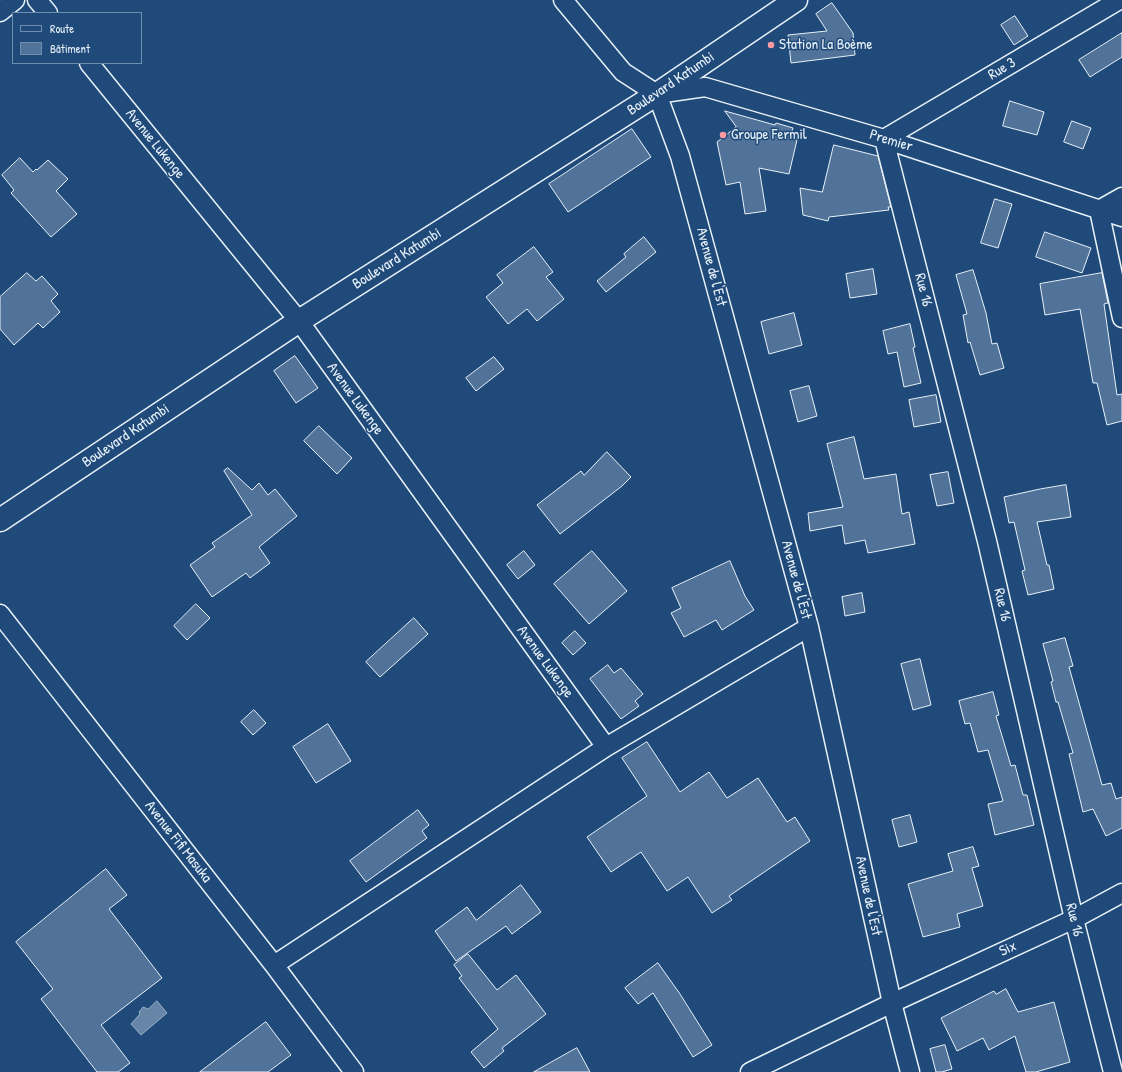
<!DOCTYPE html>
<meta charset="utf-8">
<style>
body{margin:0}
#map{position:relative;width:1122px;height:1072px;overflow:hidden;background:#1f4a7a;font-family:"Patrick Hand",sans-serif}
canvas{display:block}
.legend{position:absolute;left:12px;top:12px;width:130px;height:52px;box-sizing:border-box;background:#1f4a7a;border:1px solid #6f8dac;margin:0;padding:5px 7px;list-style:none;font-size:12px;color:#e8f1f8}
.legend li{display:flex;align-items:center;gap:8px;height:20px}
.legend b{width:20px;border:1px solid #6f8dac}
</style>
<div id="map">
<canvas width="1122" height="1072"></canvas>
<ul class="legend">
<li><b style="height:5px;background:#1f4a7a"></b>Route</li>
<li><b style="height:11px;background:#517399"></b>Bâtiment</li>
</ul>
</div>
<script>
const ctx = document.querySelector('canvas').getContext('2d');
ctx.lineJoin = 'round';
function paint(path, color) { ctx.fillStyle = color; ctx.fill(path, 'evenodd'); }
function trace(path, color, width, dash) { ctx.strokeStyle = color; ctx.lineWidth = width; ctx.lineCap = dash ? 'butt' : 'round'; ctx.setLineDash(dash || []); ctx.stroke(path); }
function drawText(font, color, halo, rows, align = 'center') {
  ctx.font = font + ' "Patrick Hand",sans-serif'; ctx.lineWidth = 3; ctx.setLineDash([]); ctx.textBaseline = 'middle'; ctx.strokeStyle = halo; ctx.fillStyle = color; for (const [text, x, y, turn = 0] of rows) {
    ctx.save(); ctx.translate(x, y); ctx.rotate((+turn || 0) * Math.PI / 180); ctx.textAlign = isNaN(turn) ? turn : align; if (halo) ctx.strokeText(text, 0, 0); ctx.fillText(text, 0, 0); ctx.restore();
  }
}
const water = new Path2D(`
 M 157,1001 L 167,1013 L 141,1035 L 131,1024 L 140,1014 L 139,1012 L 143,1007 L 148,1009 Z`);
const building = new Path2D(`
 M 832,3 L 853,33 L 855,55 L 791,63 L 788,35 L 827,31 L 816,14 Z
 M 1015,16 L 1028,36 L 1014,45 L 1001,25 Z
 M 1122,33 L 1122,57 L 1090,77 L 1079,60 Z
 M 1010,101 L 1044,112 L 1037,135 L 1003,126 Z
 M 725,111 L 775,125 L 776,123 L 793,128 L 790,138 L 797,140 L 789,174 L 759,168 L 766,211 L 745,214 L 740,182 L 726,185 L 717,142 L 736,127 Z
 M 1072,121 L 1091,128 L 1083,149 L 1064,142 Z
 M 632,129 L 651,157 L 568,212 L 549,184 Z
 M 834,145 L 878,156 L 891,207 L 888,207 L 889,210 L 829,217 L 828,221 L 803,215 L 800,188 L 822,192 Z
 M 20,158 L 33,172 L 36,169 L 37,170 L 48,160 L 68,179 L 56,191 L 77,214 L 51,237 L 11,193 L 14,190 L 2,175 Z
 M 995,199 L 1012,204 L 998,248 L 981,243 Z
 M 1045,232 L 1091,248 L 1082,273 L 1036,257 Z
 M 644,237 L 656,252 L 606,292 L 597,281 L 626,257 L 624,254 Z
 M 534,247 L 553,272 L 546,277 L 564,299 L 537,321 L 527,309 L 508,324 L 486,297 L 503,283 L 497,275 Z
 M 873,269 L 877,294 L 850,298 L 846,274 Z
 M 973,270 L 986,313 L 992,344 L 997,343 L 1004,368 L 980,375 L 970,342 L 968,343 L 963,315 L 967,314 L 956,275 Z
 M 27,273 L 36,281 L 42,276 L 58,294 L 51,301 L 60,312 L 43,328 L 38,323 L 14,345 L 0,329 L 0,297 Z
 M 1102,273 L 1108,303 L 1104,304 L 1117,395 L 1122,394 L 1122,421 L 1107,425 L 1097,383 L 1093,383 L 1080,309 L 1045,315 L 1040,284 Z
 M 794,313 L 802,345 L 769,354 L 761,322 Z
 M 910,324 L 915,347 L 913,348 L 921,383 L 904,387 L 897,352 L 888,354 L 883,331 Z
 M 295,356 L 318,388 L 296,403 L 274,371 Z
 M 494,357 L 504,369 L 476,391 L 466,378 Z
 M 809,386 L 817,416 L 798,422 L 790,391 Z
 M 936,395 L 941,422 L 914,427 L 909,400 Z
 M 319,426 L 352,458 L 337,474 L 304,441 Z
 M 854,437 L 864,479 L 896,474 L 902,514 L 909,512 L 915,544 L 868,553 L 865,540 L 845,544 L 842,525 L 810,531 L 808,513 L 843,507 L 827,444 Z
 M 607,452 L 631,477 L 622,486 L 560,534 L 537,505 L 581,471 L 584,475 Z
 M 228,468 L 252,490 L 259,483 L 268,495 L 275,489 L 297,516 L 259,547 L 270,563 L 250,578 L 246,573 L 212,597 L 190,565 L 215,547 L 212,543 L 252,515 L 224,471 Z
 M 948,472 L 954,503 L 937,506 L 930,475 Z
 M 1066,485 L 1071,517 L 1037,522 L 1047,565 L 1049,565 L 1054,589 L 1028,595 L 1022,571 L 1025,570 L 1014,522 L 1009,523 L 1004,497 L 1040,489 Z
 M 524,551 L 535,565 L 518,579 L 507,565 Z
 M 592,551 L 627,591 L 589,624 L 554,584 Z
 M 730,561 L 745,596 L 754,610 L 722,630 L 716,620 L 684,637 L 671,613 L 681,608 L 672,588 Z
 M 862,593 L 865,612 L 845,616 L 842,597 Z
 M 196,604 L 210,618 L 187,640 L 174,626 Z
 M 414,618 L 428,634 L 380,677 L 366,662 Z
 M 575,631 L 586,643 L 573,655 L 562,643 Z
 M 1065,638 L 1073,666 L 1069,667 L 1102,785 L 1111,783 L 1116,799 L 1122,797 L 1122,828 L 1106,836 L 1093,809 L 1083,812 L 1069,754 L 1073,753 L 1058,702 L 1056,702 L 1051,682 L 1053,681 L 1043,644 Z
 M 920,659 L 931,705 L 913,710 L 901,664 Z
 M 608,665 L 614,673 L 621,668 L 643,694 L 635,701 L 639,706 L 621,719 L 590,679 Z
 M 993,692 L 999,715 L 996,716 L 1011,766 L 1015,765 L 1023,795 L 1027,795 L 1034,825 L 995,835 L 988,804 L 1003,801 L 988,750 L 978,752 L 970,723 L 965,724 L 959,701 Z
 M 254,710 L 266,723 L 253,735 L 241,722 Z
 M 328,724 L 351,761 L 316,783 L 293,747 Z
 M 647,742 L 680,792 L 709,772 L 727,798 L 758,778 L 787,822 L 795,817 L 810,841 L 729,896 L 732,900 L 712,913 L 688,877 L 667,891 L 641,852 L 611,872 L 587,837 L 647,796 L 622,758 Z
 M 418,810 L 429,825 L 422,831 L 427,838 L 366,882 L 350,861 Z
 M 910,815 L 917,842 L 899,847 L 892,820 Z
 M 973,847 L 979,866 L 972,868 L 983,906 L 957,914 L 960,927 L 923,937 L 908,884 L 953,871 L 948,854 Z
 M 106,869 L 127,895 L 109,909 L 162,978 L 101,1025 L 130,1063 L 118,1072 L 97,1072 L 41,999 L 53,989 L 16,942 Z
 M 521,885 L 541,912 L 512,934 L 506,926 L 456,961 L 435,931 L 467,907 L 476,920 Z
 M 468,954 L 497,990 L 516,975 L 546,1014 L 502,1048 L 504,1051 L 484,1068 L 471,1052 L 498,1029 L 459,978 L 462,976 L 454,965 Z
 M 658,963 L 680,994 L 712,1045 L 693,1057 L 653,993 L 638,1004 L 625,988 Z
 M 1006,989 L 1018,1012 L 1054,1002 L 1070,1062 L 1036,1072 L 1026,1072 L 1015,1036 L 989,1050 L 983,1038 L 957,1051 L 941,1018 L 994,991 L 996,994 Z
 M 266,1022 L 291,1055 L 268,1072 L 200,1072 Z
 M 945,1045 L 952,1069 L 942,1072 L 936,1072 L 930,1049 Z
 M 577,1048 L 590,1072 L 534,1072 Z`);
const minor = new Path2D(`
 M 37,0 L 48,13
 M 563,0 L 623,72 L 657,94
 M 0,12 L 15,0
 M 89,63 L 299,321 L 606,747
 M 657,94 L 680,156 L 809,627 L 892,1003 L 910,1072
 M 657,94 L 705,87 L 884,139 L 1122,217
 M 1122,197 L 1099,210 L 1122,318
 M 0,614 L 274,965 L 354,1072
 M 274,965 L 606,747 L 809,627
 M 750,1072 L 892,1003 L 1074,919 L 1122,893
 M 1113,1072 L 1074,919 L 987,541 L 884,139 L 1119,0`);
const tertiary = new Path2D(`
 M 0,520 L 299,321 L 657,94 L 796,0`);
const markers = [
 [771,45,4,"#ff9aa2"],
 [723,135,4,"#ff9aa2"]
];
const poiNames = [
 ["Station La Boème",779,45],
 ["Groupe Fermil",731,135]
];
const streetNames = [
 ["Rue 3",1002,69,-31],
 ["Boulevard Katumbi",671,84,-34],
 ["Premier",891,141,17],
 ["Avenue Lukenge",155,144,51],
 ["Boulevard Katumbi",397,259,-32],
 ["Avenue de l'Est",711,267,75],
 ["Rue 16",923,290,76],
 ["Avenue Lukenge",355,399,54],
 ["Boulevard Katumbi",126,436,-34],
 ["Avenue de l'Est",796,580,75],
 ["Rue 16",1002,605,77],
 ["Avenue Lukenge",545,662,54],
 ["Avenue Fifi Masuka",178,842,52],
 ["Avenue de l'Est",868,896,78],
 ["Rue 16",1074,920,76],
 ["Six",1008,949,-25]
];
paint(water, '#6685a7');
trace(water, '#9ab0c7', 1);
paint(building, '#517399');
trace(building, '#e8f1f8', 1);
trace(minor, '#e8f1f8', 21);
trace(tertiary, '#e8f1f8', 25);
trace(minor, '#1f4a7a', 18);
trace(tertiary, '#1f4a7a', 22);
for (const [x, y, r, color] of markers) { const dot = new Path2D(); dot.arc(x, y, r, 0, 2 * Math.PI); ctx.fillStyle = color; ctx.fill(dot); trace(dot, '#1f4a7a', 1.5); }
drawText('15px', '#e8f1f8', '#1f4a7a', poiNames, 'left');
drawText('15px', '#e8f1f8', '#1f4a7a', streetNames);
</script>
